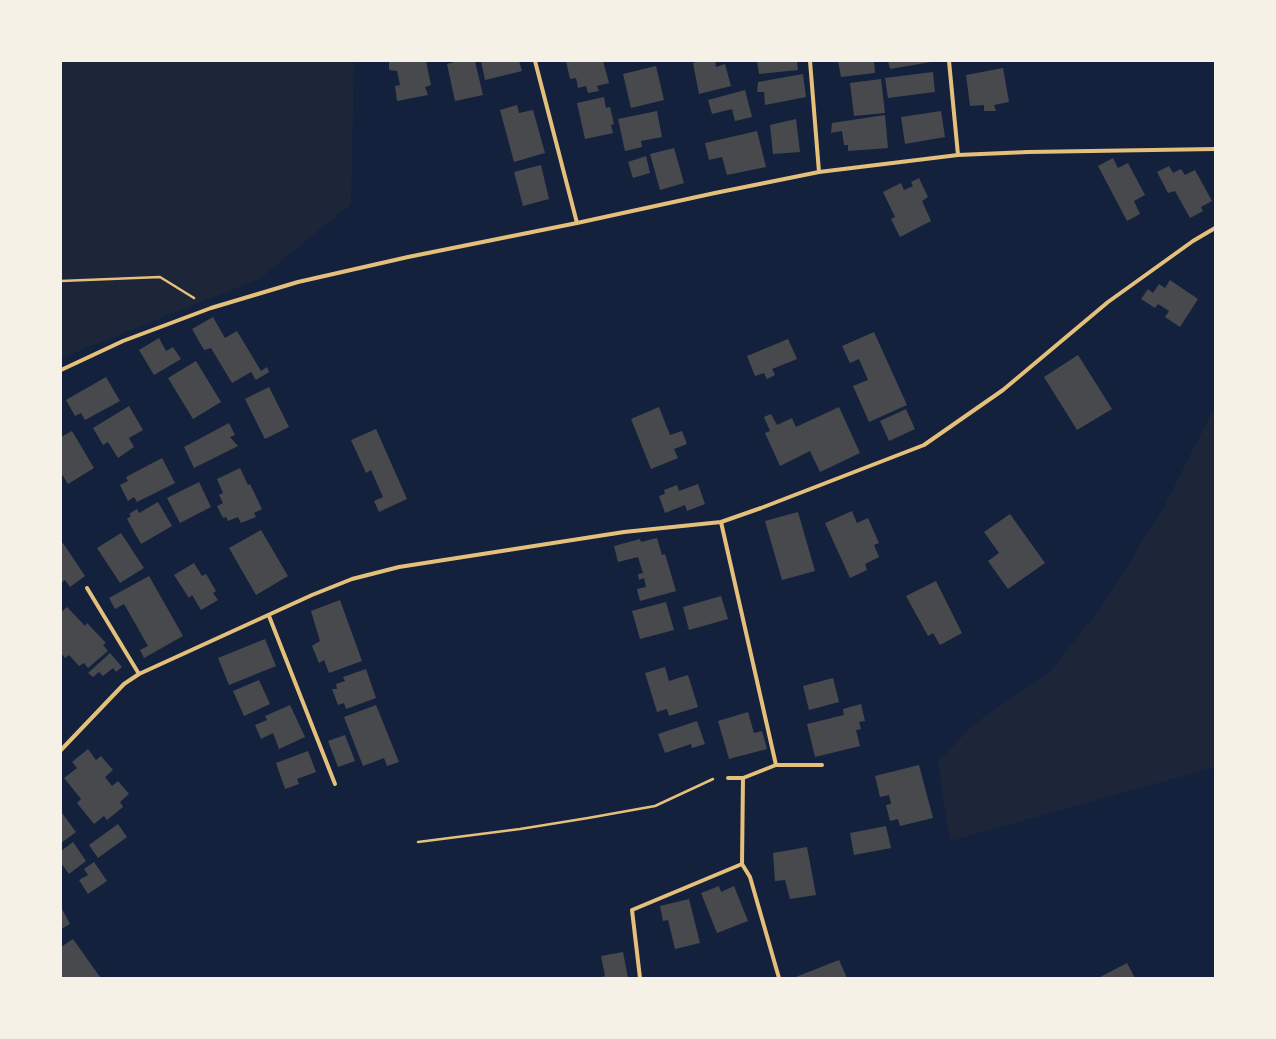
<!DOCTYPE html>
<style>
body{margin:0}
#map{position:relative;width:1276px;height:1039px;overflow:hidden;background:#14213d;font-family:"Archivo Narrow",sans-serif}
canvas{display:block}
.frame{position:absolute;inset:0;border:62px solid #f6f1e7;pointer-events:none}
</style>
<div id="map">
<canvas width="1276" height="1039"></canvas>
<div class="frame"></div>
</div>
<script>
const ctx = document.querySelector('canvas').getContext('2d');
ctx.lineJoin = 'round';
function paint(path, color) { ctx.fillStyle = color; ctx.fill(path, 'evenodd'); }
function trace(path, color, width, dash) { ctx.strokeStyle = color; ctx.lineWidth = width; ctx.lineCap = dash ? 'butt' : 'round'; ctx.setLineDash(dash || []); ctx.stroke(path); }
const green = new Path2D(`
 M 61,61 L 354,61 L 351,204 L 259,279 L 61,358 Z
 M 1215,406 L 1215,767 L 950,841 L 938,762 L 973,725 L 1024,689 L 1048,674 L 1102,606 L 1164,507 Z`);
const building = new Path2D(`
 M 389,61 L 426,61 L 431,85 L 425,87 L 428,95 L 397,101 L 395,86 L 400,85 L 397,71 L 389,70 Z
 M 458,61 L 475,61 L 483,95 L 455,101 L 447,64 Z
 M 481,61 L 519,61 L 522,71 L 485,80 Z
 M 566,61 L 603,61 L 609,83 L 597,86 L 599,91 L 588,93 L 586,86 L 578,88 L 576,78 L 570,79 Z
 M 700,61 L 715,61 L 716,67 L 725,64 L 731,86 L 699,94 L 693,63 Z
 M 757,61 L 797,61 L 798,70 L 759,74 Z
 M 838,61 L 874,61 L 875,73 L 841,77 Z
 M 888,61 L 931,61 L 931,62 L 890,69 Z
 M 656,66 L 664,100 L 631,108 L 623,74 Z
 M 1003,68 L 1009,102 L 994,105 L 996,111 L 984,111 L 984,105 L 970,106 L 966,75 Z
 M 933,72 L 935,92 L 888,98 L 885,78 Z
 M 803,74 L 806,97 L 765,105 L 764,92 L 757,92 L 758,82 Z
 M 881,79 L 885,113 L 854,116 L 850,83 Z
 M 745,90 L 752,117 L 735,121 L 732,109 L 712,114 L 708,100 Z
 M 604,97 L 606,108 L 610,107 L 614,124 L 611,125 L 613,133 L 585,139 L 577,103 Z
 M 517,105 L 519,113 L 533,110 L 545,153 L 514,162 L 500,110 Z
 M 657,111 L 662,137 L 641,141 L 642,147 L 625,151 L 618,119 Z
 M 941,111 L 945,137 L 905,144 L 901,117 Z
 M 885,115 L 888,148 L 848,151 L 848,145 L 844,145 L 842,131 L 831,133 L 832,123 Z
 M 796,119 L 800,152 L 773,154 L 770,125 Z
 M 757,131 L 766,167 L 727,175 L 722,157 L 709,160 L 705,143 Z
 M 674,148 L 684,183 L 660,190 L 650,154 Z
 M 646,156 L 650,173 L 633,178 L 628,162 Z
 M 1113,158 L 1118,168 L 1128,163 L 1145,195 L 1134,201 L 1140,214 L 1127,221 L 1098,166 Z
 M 541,165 L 549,199 L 523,206 L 514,172 Z
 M 1169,166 L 1173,173 L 1181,169 L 1185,175 L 1195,170 L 1212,201 L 1201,207 L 1203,211 L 1190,218 L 1175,191 L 1168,193 L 1157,172 Z
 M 919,178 L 928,197 L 922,201 L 931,221 L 900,237 L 891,219 L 895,217 L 883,192 L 901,183 L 904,190 L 913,186 L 911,182 Z
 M 1170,280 L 1198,299 L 1180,327 L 1165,317 L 1169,311 L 1158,304 L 1155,308 L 1141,299 L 1148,289 L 1153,293 L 1159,284 L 1165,288 Z
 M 213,317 L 225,338 L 237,331 L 261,371 L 267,367 L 269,372 L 256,380 L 251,372 L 232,383 L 211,348 L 204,350 L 192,329 Z
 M 874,332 L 907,405 L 869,422 L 853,386 L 868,380 L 859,359 L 850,363 L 842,346 Z
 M 159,338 L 166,351 L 173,347 L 181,359 L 154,375 L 139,350 Z
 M 788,339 L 797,359 L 772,369 L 775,375 L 767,379 L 764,373 L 755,376 L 747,356 Z
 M 1078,355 L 1112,409 L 1077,430 L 1044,377 Z
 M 196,361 L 221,402 L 193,419 L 168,378 Z
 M 106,377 L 120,401 L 85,420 L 81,413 L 75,416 L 66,400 Z
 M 269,387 L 289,427 L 265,439 L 245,399 Z
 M 129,406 L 143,430 L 129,438 L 134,447 L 118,458 L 108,442 L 103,445 L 93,428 Z
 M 659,407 L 670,435 L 682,431 L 687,444 L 674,449 L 678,458 L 651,469 L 631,419 Z
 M 839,407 L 860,453 L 820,472 L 810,451 L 780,466 L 765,433 L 770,431 L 764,417 L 771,414 L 777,425 L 792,418 L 796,427 Z
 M 906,409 L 915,429 L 889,441 L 880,421 Z
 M 229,423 L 235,435 L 230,437 L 238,446 L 194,468 L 184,447 Z
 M 376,429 L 407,499 L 379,512 L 374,501 L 383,497 L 371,470 L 366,473 L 351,440 Z
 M 72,431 L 94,468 L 68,484 L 61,473 L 61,437 Z
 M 162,458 L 175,483 L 137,502 L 134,497 L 128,501 L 120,485 L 128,481 L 126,477 Z
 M 240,468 L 248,485 L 250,484 L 262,509 L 254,513 L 256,517 L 241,523 L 238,517 L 228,521 L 226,517 L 223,518 L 217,506 L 223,503 L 219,495 L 223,493 L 217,479 Z
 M 199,482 L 211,507 L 180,523 L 167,498 Z
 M 698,484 L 705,504 L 687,511 L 685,505 L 665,513 L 659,496 L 665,494 L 664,490 L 677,485 L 679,491 Z
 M 158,502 L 172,526 L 141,544 L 127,519 L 131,516 L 129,514 L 137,509 L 139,513 Z
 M 852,511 L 857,523 L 868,518 L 879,543 L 874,545 L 879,557 L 865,564 L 867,570 L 850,578 L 825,523 Z
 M 798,512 L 815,571 L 782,580 L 765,521 Z
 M 1010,514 L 1045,563 L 1008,589 L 988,561 L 999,553 L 984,532 Z
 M 261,530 L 288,576 L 256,595 L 229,548 Z
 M 121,533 L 144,568 L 120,583 L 97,548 Z
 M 657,538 L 662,555 L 665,554 L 676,591 L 640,601 L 637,589 L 646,587 L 644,578 L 639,580 L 638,574 L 643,573 L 638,557 L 618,562 L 614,546 L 640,539 L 641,542 Z
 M 63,543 L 85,576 L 70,587 L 65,580 L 61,583 L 61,545 Z
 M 194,563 L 202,576 L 206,574 L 216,591 L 213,593 L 218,600 L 201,610 L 192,595 L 189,598 L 174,575 Z
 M 149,576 L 183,636 L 144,658 L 140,650 L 148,646 L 124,604 L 115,609 L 109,598 Z
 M 936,581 L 962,633 L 940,645 L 933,633 L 928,636 L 906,596 Z
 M 721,596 L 728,619 L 689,630 L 683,607 Z
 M 340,600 L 362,661 L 329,673 L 324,660 L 319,663 L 312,646 L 320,641 L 311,611 Z
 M 666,602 L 674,630 L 640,639 L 632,611 Z
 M 67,607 L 85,626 L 87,623 L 106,643 L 103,645 L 108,651 L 88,668 L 84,663 L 79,666 L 69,655 L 65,658 L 61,653 L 61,612 Z
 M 265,639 L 276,666 L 229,685 L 218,658 Z
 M 110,653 L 122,667 L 116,672 L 113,668 L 103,676 L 99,672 L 93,677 L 88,673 Z
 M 665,667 L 669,681 L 688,675 L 698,707 L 669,716 L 667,709 L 657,712 L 645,673 Z
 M 366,669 L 376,698 L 346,709 L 344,703 L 338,705 L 332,689 L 337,689 L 336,684 L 345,681 L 343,677 Z
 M 833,678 L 839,702 L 809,710 L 803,686 Z
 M 259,680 L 270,704 L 244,716 L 233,691 Z
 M 861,704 L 865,721 L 859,722 L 861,729 L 856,730 L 860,746 L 815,757 L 807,724 L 844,715 L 843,709 Z
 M 290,705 L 305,737 L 279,749 L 273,733 L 261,739 L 255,725 L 267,720 L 265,716 Z
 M 376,705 L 399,762 L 387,766 L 384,758 L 363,766 L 344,717 Z
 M 748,712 L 754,733 L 762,731 L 767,749 L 729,759 L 718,721 Z
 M 697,721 L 705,744 L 692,748 L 691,744 L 665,753 L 658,734 Z
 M 345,735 L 355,761 L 338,767 L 328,741 Z
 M 88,749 L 96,760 L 101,756 L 113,770 L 105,777 L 112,786 L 118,781 L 129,794 L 120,802 L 123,807 L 107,820 L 104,816 L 94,824 L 77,803 L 81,799 L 64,778 L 77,768 L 72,762 Z
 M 308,751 L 316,772 L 297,779 L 299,784 L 285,789 L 276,763 Z
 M 919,765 L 933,818 L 900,826 L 898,819 L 890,821 L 886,805 L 891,804 L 889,795 L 880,797 L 875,776 Z
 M 62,813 L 76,832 L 61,843 L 61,814 Z
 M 118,824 L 127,837 L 98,858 L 89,845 Z
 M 886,826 L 891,848 L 854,855 L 850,833 Z
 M 73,842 L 86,861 L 69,874 L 61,863 L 61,851 Z
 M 807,847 L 816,895 L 790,899 L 785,880 L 775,881 L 773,853 Z
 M 94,862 L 107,881 L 88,894 L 79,880 L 88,875 L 84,869 Z
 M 719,886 L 721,892 L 734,886 L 748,921 L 717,933 L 701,893 Z
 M 689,899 L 700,943 L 675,949 L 668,920 L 663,921 L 660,906 Z
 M 61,907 L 70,924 L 61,929 Z
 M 73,939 L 100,977 L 99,978 L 61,978 L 61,947 Z
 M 623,952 L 628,978 L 598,978 L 605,976 L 601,956 Z
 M 839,960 L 847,978 L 793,978 Z
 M 1127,963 L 1135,978 L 1101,978 L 1100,977 Z`);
const path = new Path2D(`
 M 61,281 L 160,277 L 194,298
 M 418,842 L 520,829 L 588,818 L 655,806 L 713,779`);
const minor = new Path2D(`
 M 535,61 L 577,223
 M 810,61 L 819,172
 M 949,61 L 958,155
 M 61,370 L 123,341 L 211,308 L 298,282 L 408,257 L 577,223 L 715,193 L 819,172 L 958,155 L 1028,152 L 1215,149
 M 721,522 L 776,765
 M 87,588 L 139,674
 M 269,616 L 335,784
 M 61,750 L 124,684 L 139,674 L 312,595 L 352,579 L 399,567 L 624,532 L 721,522 L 761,508 L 924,445 L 1003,390 L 1108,302 L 1193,241 L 1215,228
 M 728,778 L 743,778 L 776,765 L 822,765
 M 743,778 L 742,864 L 750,877 L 779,978
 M 640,978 L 632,910 L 742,864`);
paint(green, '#1d2539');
paint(building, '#48494c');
trace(path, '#e5c07b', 2.5);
trace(minor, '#e5c07b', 4);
</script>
